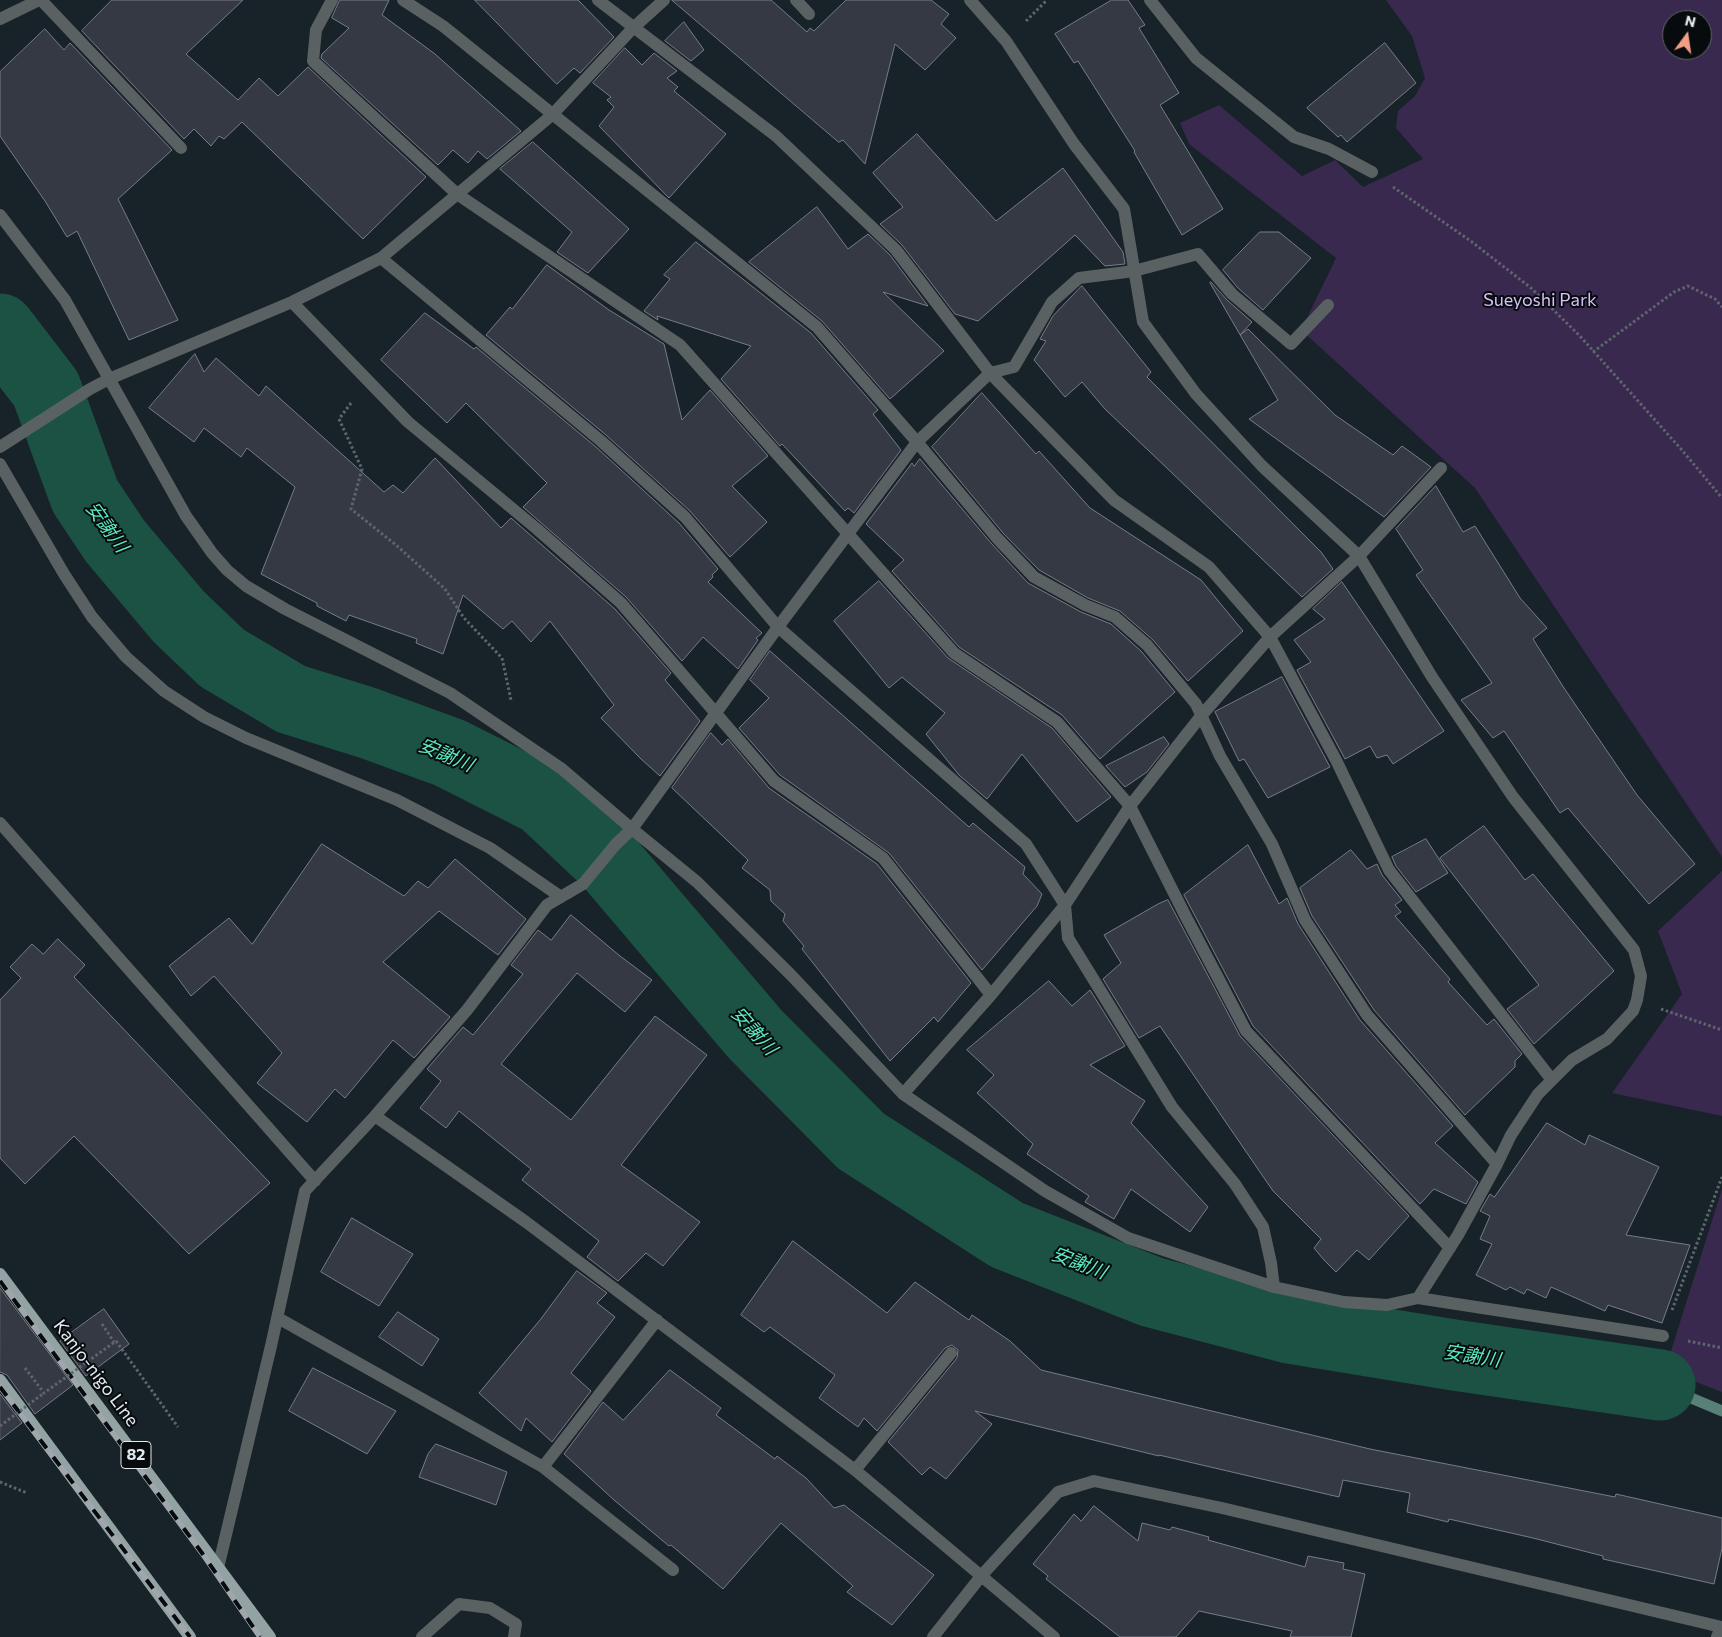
<!DOCTYPE html>
<meta charset="utf-8">
<style>
body{margin:0}
#map{position:relative;width:1722px;height:1637px;overflow:hidden;background:#182229;font-family:Commissioner,sans-serif}
canvas{display:block}
.north{position:absolute;left:1662px;top:10px;width:50px;height:50px;box-sizing:border-box;background:#070b0e;border:1px solid #5f6468;border-radius:50%;rotate:14deg;font-size:14px;font-weight:700;line-height:20px;text-align:center;color:#e3eaef}
.north::after{content:'';display:block;margin:auto;width:18px;height:22px;background:#f39f84;clip-path:polygon(50% 0,100% 100%,50% 72%,0 100%)}
</style>
<div id="map">
<canvas width="1722" height="1637"></canvas>
<div class="north">N</div>
</div>
<script>
const ctx = document.querySelector('canvas').getContext('2d');
ctx.lineJoin = 'round';
function paint(path, color) { ctx.fillStyle = color; ctx.fill(path, 'evenodd'); }
function trace(path, color, width, dash) { ctx.strokeStyle = color; ctx.lineWidth = width; ctx.lineCap = dash ? 'butt' : 'round'; ctx.setLineDash(dash || []); ctx.stroke(path); }
function drawText(font, color, halo, rows, align = 'center') {
  ctx.font = font + ' Commissioner,"Noto Sans JP",sans-serif'; ctx.lineWidth = 4; ctx.setLineDash([]); ctx.textBaseline = 'middle'; ctx.strokeStyle = halo; ctx.fillStyle = color; for (const [text, x, y, turn = 0] of rows) {
    ctx.save(); ctx.translate(x, y); ctx.rotate((+turn || 0) * Math.PI / 180); ctx.textAlign = isNaN(turn) ? turn : align; if (halo) ctx.strokeText(text, 0, 0); ctx.fillText(text, 0, 0); ctx.restore();
  }
}
const green = new Path2D(`
 M 1386,0 L 1722,0 L 1722,857 L 1475,488 L 1301,330 L 1336,258 L 1189,144 L 1180,123 L 1219,105 L 1302,176 L 1335,160 L 1363,187 L 1423,159 L 1396,128 L 1398,111 L 1415,96 L 1425,78 L 1412,36 ZM 1672,20 L 1702,20 L 1702,50 L 1672,50 Z
 M 1722,871 L 1722,1116 L 1612,1093 L 1682,994 L 1658,931 Z
 M 1722,1189 L 1722,1392 L 1665,1370 Z`);
const stream = new Path2D(`
 M 1660,1385 L 1722,1411`);
const river = new Path2D(`
 M 0,329 L 46,389 L 85,496 L 115,541 L 179,617 L 222,658 L 291,699 L 368,723 L 450,753 L 543,800 L 608,861 L 755,1034 L 861,1141 L 1007,1235 L 1152,1292 L 1289,1328 L 1454,1355 L 1660,1385`);
const building = new Path2D(`
 M 112,0 L 243,0 L 186,54 L 238,100 L 259,78 L 278,96 L 308,67 L 426,177 L 363,239 L 242,122 L 224,139 L 219,136 L 211,146 L 194,129 L 184,139 L 82,31 Z
 M 340,0 L 389,0 L 382,15 L 435,54 L 521,131 L 487,159 L 478,151 L 468,163 L 453,150 L 438,165 L 321,58 L 322,54 L 349,28 L 332,18 Z
 M 475,0 L 578,0 L 614,37 L 580,73 L 574,68 L 557,84 Z
 M 672,0 L 771,0 L 807,32 L 810,28 L 814,31 L 846,0 L 931,0 L 949,14 L 941,24 L 956,38 L 925,70 L 895,44 L 865,164 L 843,140 L 839,142 Z
 M 1112,0 L 1128,0 L 1145,25 L 1139,28 L 1179,93 L 1160,105 L 1223,209 L 1182,235 L 1134,152 L 1135,151 L 1078,61 L 1074,63 L 1055,34 Z
 M 684,22 L 704,50 L 691,61 L 665,41 Z
 M 45,29 L 64,50 L 70,43 L 172,150 L 118,199 L 178,320 L 129,340 L 77,231 L 67,237 L 45,201 L 0,136 L 0,72 Z
 M 1385,43 L 1416,83 L 1347,142 L 1341,135 L 1338,137 L 1307,108 Z
 M 625,48 L 642,65 L 654,53 L 677,71 L 667,78 L 678,87 L 674,91 L 726,134 L 669,198 L 599,126 L 614,107 L 607,100 L 611,97 L 593,83 Z
 M 917,134 L 996,221 L 1063,168 L 1123,252 L 1125,264 L 1105,266 L 1075,235 L 978,321 L 955,314 L 902,245 L 880,224 L 903,207 L 873,173 Z
 M 533,142 L 629,229 L 588,273 L 557,252 L 572,232 L 500,169 Z
 M 817,207 L 848,249 L 868,234 L 890,255 L 928,306 L 883,292 L 944,351 L 890,399 L 822,321 L 749,262 Z
 M 1260,232 L 1279,232 L 1311,258 L 1263,310 L 1238,288 L 1223,270 Z
 M 696,242 L 811,333 L 878,410 L 873,414 L 901,450 L 854,513 L 848,508 L 845,511 L 782,444 L 780,446 L 721,379 L 751,346 L 657,316 L 658,320 L 644,311 L 670,279 L 664,275 Z
 M 547,265 L 609,310 L 664,344 L 682,420 L 710,390 L 768,456 L 732,486 L 767,522 L 730,557 L 690,511 L 606,435 L 486,335 L 510,307 L 512,309 Z
 M 1211,282 L 1227,300 L 1252,322 L 1240,335 L 1248,329 L 1335,415 L 1393,455 L 1402,446 L 1431,467 L 1384,517 L 1249,419 L 1278,400 L 1210,283 Z
 M 1082,286 L 1151,372 L 1147,377 L 1321,552 L 1333,569 L 1302,597 L 1105,409 L 1082,382 L 1065,397 L 1034,360 L 1046,341 L 1040,339 L 1053,316 Z
 M 425,313 L 474,349 L 476,347 L 596,447 L 679,523 L 718,569 L 712,575 L 713,577 L 708,582 L 762,633 L 756,638 L 758,640 L 738,669 L 703,637 L 682,661 L 626,597 L 523,507 L 547,483 L 466,403 L 447,423 L 381,360 Z
 M 195,354 L 204,372 L 216,358 L 259,396 L 266,386 L 384,492 L 393,485 L 403,493 L 435,458 L 501,528 L 511,518 L 615,609 L 671,673 L 665,680 L 700,721 L 660,776 L 641,759 L 601,718 L 614,705 L 550,621 L 531,642 L 512,621 L 503,629 L 463,595 L 443,654 L 416,643 L 417,639 L 349,615 L 346,621 L 317,606 L 317,603 L 261,574 L 295,487 L 247,448 L 241,457 L 204,428 L 194,442 L 149,408 Z
 M 982,393 L 1036,454 L 1039,451 L 1090,508 L 1201,580 L 1243,631 L 1188,681 L 1153,640 L 1120,611 L 1088,598 L 1039,570 L 1003,533 L 932,447 Z
 M 920,459 L 991,543 L 1028,583 L 1081,612 L 1111,624 L 1141,651 L 1175,692 L 1100,759 L 1062,715 L 959,647 L 892,571 L 904,560 L 866,524 L 912,463 L 914,466 Z
 M 1436,486 L 1463,532 L 1475,526 L 1520,598 L 1547,628 L 1533,639 L 1564,688 L 1637,795 L 1695,864 L 1649,904 L 1568,808 L 1560,813 L 1504,731 L 1493,738 L 1461,700 L 1492,683 L 1416,575 L 1423,570 L 1396,529 Z
 M 879,581 L 948,658 L 1052,728 L 1111,797 L 1077,822 L 1022,754 L 987,799 L 959,775 L 926,734 L 945,713 L 902,677 L 889,688 L 834,621 Z
 M 1342,582 L 1444,731 L 1393,764 L 1387,755 L 1377,758 L 1370,746 L 1345,759 L 1297,670 L 1311,662 L 1294,640 L 1325,619 L 1313,609 Z
 M 770,651 L 969,827 L 973,823 L 1025,867 L 1023,874 L 1042,894 L 1037,906 L 982,970 L 889,853 L 780,775 L 739,728 L 769,698 L 750,680 Z
 M 1282,677 L 1330,767 L 1268,798 L 1244,759 L 1239,761 L 1215,712 Z
 M 711,733 L 722,745 L 728,739 L 769,788 L 877,864 L 971,983 L 938,1022 L 934,1017 L 890,1061 L 802,949 L 804,946 L 783,921 L 785,914 L 771,901 L 770,890 L 742,868 L 748,860 L 672,788 Z
 M 1164,737 L 1169,744 L 1147,772 L 1125,787 L 1106,766 Z
 M 1484,826 L 1525,880 L 1533,874 L 1614,971 L 1534,1044 L 1507,1009 L 1539,985 L 1440,858 Z
 M 1426,839 L 1448,873 L 1416,892 L 1396,866 L 1392,857 Z
 M 322,844 L 404,896 L 418,881 L 428,888 L 455,859 L 526,919 L 498,955 L 439,911 L 383,962 L 450,1017 L 414,1058 L 393,1040 L 345,1098 L 335,1089 L 307,1122 L 257,1083 L 282,1053 L 214,976 L 191,996 L 169,966 L 229,918 L 252,944 Z
 M 1248,845 L 1279,904 L 1287,898 L 1298,924 L 1360,1020 L 1453,1126 L 1435,1143 L 1478,1182 L 1466,1204 L 1434,1189 L 1420,1204 L 1253,1026 L 1184,895 Z
 M 1351,850 L 1367,869 L 1377,864 L 1382,875 L 1402,900 L 1395,905 L 1401,912 L 1395,916 L 1450,979 L 1448,982 L 1487,1025 L 1494,1019 L 1522,1054 L 1515,1061 L 1515,1067 L 1465,1115 L 1374,1010 L 1312,916 L 1300,888 Z
 M 1168,900 L 1240,1036 L 1409,1216 L 1369,1260 L 1357,1250 L 1336,1272 L 1324,1260 L 1314,1248 L 1321,1239 L 1273,1191 L 1160,1026 L 1139,1038 L 1103,979 L 1121,963 L 1104,935 L 1158,904 Z
 M 571,915 L 620,956 L 652,980 L 625,1012 L 577,973 L 501,1064 L 571,1120 L 655,1016 L 707,1055 L 621,1165 L 700,1222 L 663,1266 L 646,1253 L 618,1281 L 587,1257 L 599,1241 L 522,1180 L 531,1169 L 459,1111 L 446,1128 L 420,1108 L 441,1081 L 427,1069 L 463,1027 L 473,1035 L 523,974 L 511,965 L 538,930 L 551,940 Z
 M 58,939 L 85,965 L 74,977 L 270,1183 L 189,1254 L 74,1136 L 25,1184 L 0,1158 L 0,1000 L 21,978 L 10,967 L 32,944 L 43,954 Z
 M 1049,981 L 1072,1006 L 1090,990 L 1125,1046 L 1090,1065 L 1145,1101 L 1131,1123 L 1208,1207 L 1190,1232 L 1131,1189 L 1114,1219 L 1085,1202 L 1089,1196 L 1027,1154 L 1033,1144 L 977,1093 L 994,1075 L 967,1050 Z
 M 1547,1123 L 1585,1145 L 1589,1135 L 1659,1167 L 1626,1235 L 1690,1245 L 1662,1323 L 1608,1305 L 1605,1311 L 1551,1287 L 1546,1298 L 1527,1289 L 1524,1294 L 1510,1287 L 1506,1290 L 1476,1275 L 1492,1244 L 1480,1239 L 1490,1216 L 1480,1211 L 1490,1194 L 1494,1197 Z
 M 352,1218 L 413,1254 L 379,1306 L 321,1272 Z
 M 793,1241 L 887,1313 L 915,1282 L 969,1320 L 972,1315 L 1010,1341 L 1041,1370 L 1370,1449 L 1615,1497 L 1616,1494 L 1722,1518 L 1722,1548 L 1714,1584 L 1603,1559 L 1603,1556 L 1533,1538 L 1449,1519 L 1448,1522 L 1407,1512 L 1410,1493 L 1343,1480 L 1339,1497 L 1159,1455 L 1159,1456 L 975,1411 L 992,1424 L 946,1479 L 930,1467 L 922,1475 L 888,1442 L 957,1358 L 958,1350 L 952,1345 L 945,1348 L 877,1431 L 864,1418 L 858,1427 L 819,1398 L 835,1375 L 770,1327 L 764,1332 L 741,1315 Z
 M 577,1271 L 607,1293 L 597,1303 L 615,1317 L 571,1373 L 591,1391 L 552,1442 L 526,1418 L 521,1431 L 479,1393 L 540,1320 Z
 M 0,1288 L 73,1385 L 35,1414 L 7,1375 L 0,1372 Z
 M 104,1309 L 129,1344 L 86,1376 L 60,1341 Z
 M 398,1312 L 439,1339 L 422,1366 L 379,1337 Z
 M 313,1368 L 396,1411 L 367,1454 L 289,1411 Z
 M 670,1370 L 721,1408 L 716,1415 L 775,1459 L 777,1456 L 806,1478 L 834,1508 L 844,1505 L 934,1575 L 892,1625 L 847,1592 L 853,1586 L 781,1523 L 723,1589 L 671,1545 L 669,1546 L 614,1500 L 564,1454 L 603,1402 L 623,1420 Z
 M 0,1394 L 22,1423 L 0,1440 Z
 M 436,1444 L 507,1472 L 496,1505 L 419,1477 L 428,1454 Z
 M 1094,1506 L 1138,1541 L 1142,1523 L 1170,1530 L 1172,1527 L 1209,1537 L 1208,1540 L 1305,1567 L 1308,1556 L 1344,1563 L 1343,1569 L 1365,1574 L 1351,1637 L 1290,1637 L 1292,1631 L 1199,1611 L 1176,1637 L 1120,1637 L 1046,1579 L 1048,1576 L 1033,1564 L 1074,1514 L 1081,1521 Z`);
const path = new Path2D(`
 M 1026,21 L 1047,0
 M 1393,187 L 1472,242 L 1531,288 L 1579,335 L 1681,449 L 1722,498
 M 1593,352 L 1674,292 L 1688,286 L 1715,299 L 1722,307
 M 351,403 L 339,419 L 362,469 L 351,509 L 396,545 L 445,589 L 464,618 L 502,658 L 511,700
 M 1661,1009 L 1722,1030
 M 1672,1310 L 1722,1177
 M 102,1324 L 114,1342
 M 116,1341 L 178,1427
 M 1688,1341 L 1722,1348
 M 0,1482 L 27,1493`);
const service = new Path2D(`
 M 422,1637 L 459,1604 L 490,1608 L 516,1624 L 514,1637`);
const pedestrian = new Path2D(`
 M 583,884 L 616,844`);
const minor = new Path2D(`
 M 41,0 L 181,148
 M 332,0 L 316,30 L 313,61 L 457,194 L 680,345 L 954,653 L 1057,722 L 1130,806 L 1186,917 L 1246,1031 L 1450,1248
 M 403,0 L 443,26 L 817,327 L 917,442 L 997,538 L 1034,577 L 1085,605 L 1115,617 L 1147,645 L 1196,704 L 1220,756 L 1272,844 L 1305,920 L 1367,1015 L 1497,1164
 M 796,0 L 809,14
 M 1150,0 L 1196,58 L 1294,137 L 1329,149 L 1372,172
 M 0,19 L 39,0
 M 0,215 L 65,300 L 186,516 L 212,553 L 227,570 L 246,586 L 285,609 L 450,693 L 562,769 L 632,829 L 697,882 L 791,975 L 903,1094 L 1045,1191 L 1128,1238 L 1274,1287 L 1344,1302 L 1387,1305 L 1418,1298 L 1458,1235 L 1497,1164 L 1511,1135 L 1538,1094 L 1572,1060 L 1607,1039 L 1633,1011 L 1637,1000 L 1641,976 L 1634,950 L 1513,797 L 1432,677 L 1359,556 L 1262,466 L 1196,394 L 1143,322 L 1124,209 L 1074,144 L 1006,41 L 970,0
 M 381,258 L 601,441 L 685,517 L 778,627 L 1026,844 L 1065,905 L 1068,938 L 1172,1107 L 1235,1184 L 1263,1227 L 1271,1263 L 1274,1287
 M 292,302 L 408,422 L 537,529 L 621,603 L 774,781 L 883,858 L 991,995 L 1065,905 L 1130,806 L 1201,716 L 1270,637 L 1209,567 L 1114,500 L 990,373 L 896,250 L 776,136 L 598,0
 M 0,447 L 90,389 L 109,379 L 292,302 L 381,258 L 552,115 L 633,28 L 664,0
 M 0,464 L 64,574 L 92,617 L 126,657 L 164,691 L 204,717 L 246,738 L 397,800 L 490,848 L 561,897
 M 1441,468 L 1359,556 L 1270,637 L 1336,760 L 1389,870 L 1552,1080
 M 0,823 L 315,1181
 M 616,844 L 632,829 L 778,627 L 917,442 L 990,373 L 1014,367 L 1052,302 L 1079,278 L 1134,271 L 1198,254 L 1232,294 L 1291,344 L 1328,305
 M 903,1094 L 991,995
 M 375,1116 L 526,1222 L 855,1470 L 1054,1637
 M 1418,1298 L 1663,1336
 M 278,1318 L 543,1467 L 657,1320
 M 543,1467 L 673,1570
 M 855,1470 L 951,1353
 M 218,1568 L 271,1346 L 305,1191 L 375,1116 L 467,1010 L 547,905 L 583,884
 M 933,1637 L 982,1575 L 1058,1492 L 1094,1481 L 1222,1508 L 1721,1627 L 1717,1637`);
const primary = new Path2D(`
 M 0,1274 L 270,1637
 M 0,1380 L 190,1637`);
const rail = new Path2D(`
 M 0,1281 L 202,1553 L 260,1637
 M 0,1387 L 190,1637`);
const pathBridge = new Path2D(`
 M 25,1368 L 44,1393 L 116,1341
 M 0,1426 L 44,1393`);
const shields = [
 [136,1455,30]
];
const shieldNames = [
 ["82",136,1455]
];
const parkNames = [
 ["Sueyoshi Park",1540,300]
];
const streetNames = [
 ["Kanjo-nigo Line",96,1373,53]
];
const waterNames = [
 ["安謝川",107,527,54],
 ["安謝川",446,755,23],
 ["安謝川",754,1031,48],
 ["安謝川",1079,1263,21],
 ["安謝川",1472,1356,9]
];
paint(green, '#39294f');
trace(stream, '#578077', 11);
trace(river, '#1b5243', 71);
paint(building, '#353944');
trace(building, '#777c88', 1);
trace(path, '#5d666c', 3, [2.5, 2.5]);
trace(service, '#5a6162', 12);
trace(pedestrian, '#5a6162', 12);
trace(minor, '#5a6162', 12);
trace(primary, '#93a2a3', 12);
trace(rail, '#9fa7ad', 5.5);
trace(rail, '#070b0e', 4, [11]);
trace(pathBridge, '#5d666c', 3, [2.5, 2.5]);
for (const [x, y, w] of shields) { const box = new Path2D(); box.roundRect(x - w / 2, y - 13.5, w, 27, 4); ctx.fillStyle = '#070b0e'; ctx.fill(box); trace(box, '#e3eaef', 1); }
drawText('bold 16px', '#e3eaef', null, shieldNames);
drawText('18px', '#d4bff9', '#070b0e', parkNames);
drawText('18px', '#e3eaef', '#070b0e', streetNames);
drawText('italic 19px', '#5bebc3', '#070b0e', waterNames);
</script>
